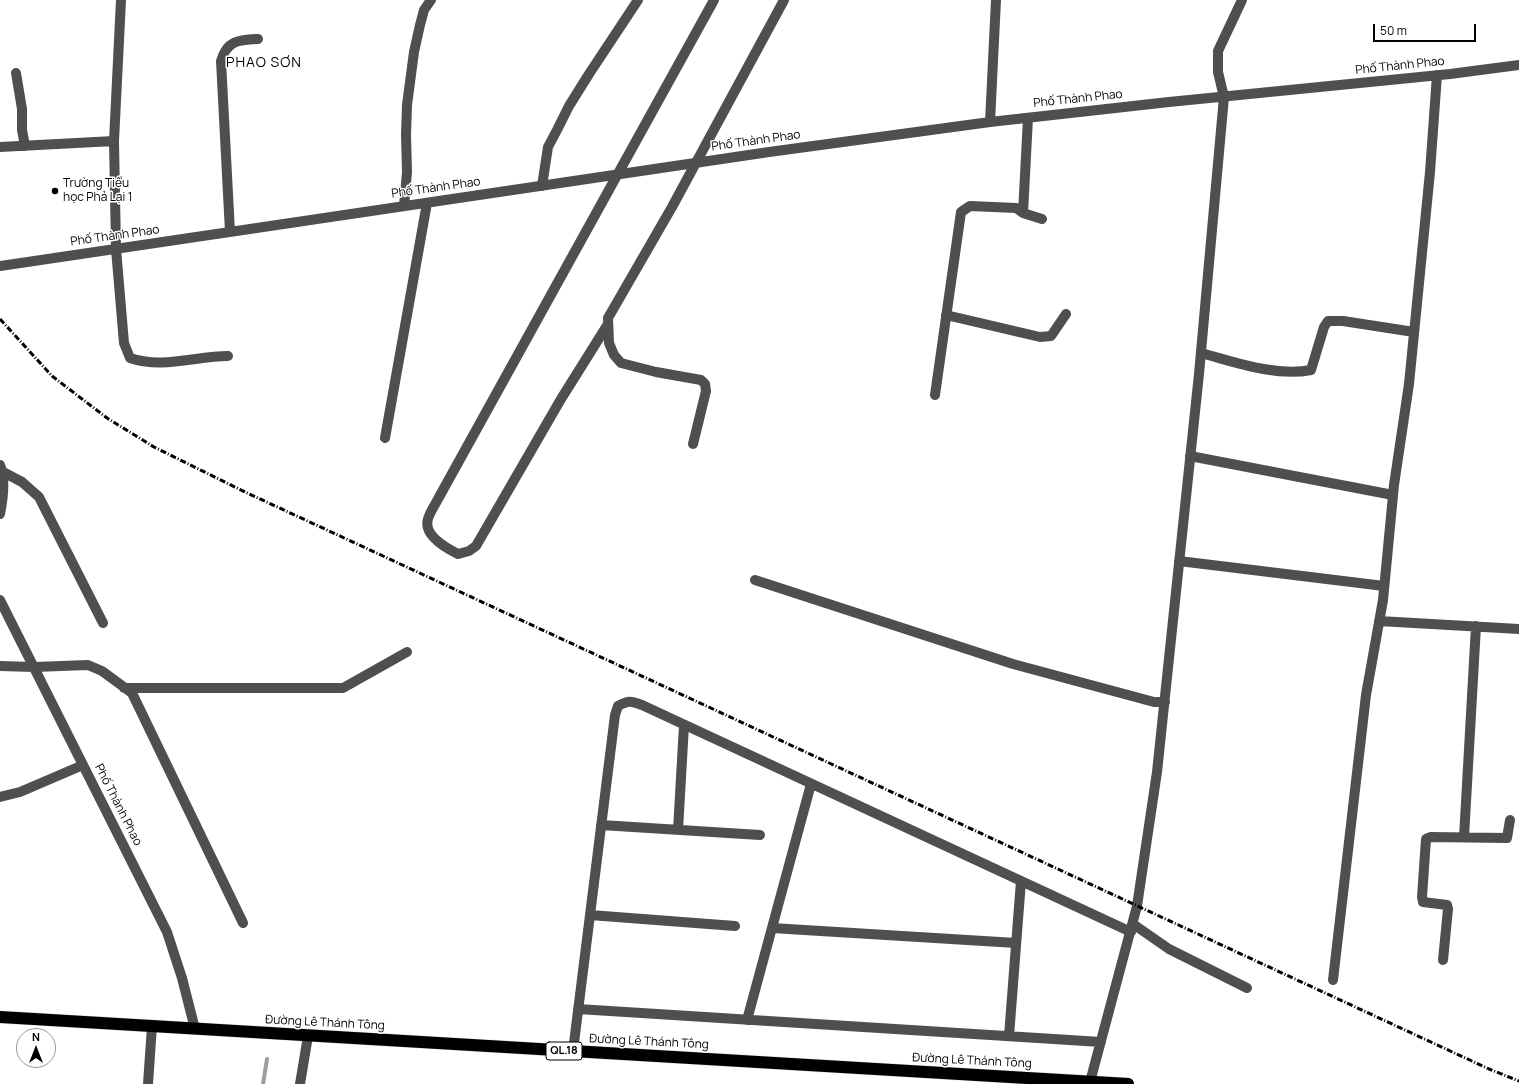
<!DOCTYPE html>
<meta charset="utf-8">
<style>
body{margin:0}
#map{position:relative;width:1519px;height:1084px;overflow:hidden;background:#fff;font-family:Manrope,sans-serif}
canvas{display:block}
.north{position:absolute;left:16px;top:1028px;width:40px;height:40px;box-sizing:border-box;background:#fff;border:1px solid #999;border-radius:50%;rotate:0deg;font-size:11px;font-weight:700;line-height:16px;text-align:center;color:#000}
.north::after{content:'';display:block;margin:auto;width:14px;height:18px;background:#000;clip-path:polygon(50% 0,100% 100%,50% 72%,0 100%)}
.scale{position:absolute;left:1373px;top:24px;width:103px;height:18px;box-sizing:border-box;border:2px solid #000;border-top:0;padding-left:5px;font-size:12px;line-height:14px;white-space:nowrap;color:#000;-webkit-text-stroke:3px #fff;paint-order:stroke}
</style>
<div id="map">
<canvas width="1519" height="1084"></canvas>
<div class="north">N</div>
<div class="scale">50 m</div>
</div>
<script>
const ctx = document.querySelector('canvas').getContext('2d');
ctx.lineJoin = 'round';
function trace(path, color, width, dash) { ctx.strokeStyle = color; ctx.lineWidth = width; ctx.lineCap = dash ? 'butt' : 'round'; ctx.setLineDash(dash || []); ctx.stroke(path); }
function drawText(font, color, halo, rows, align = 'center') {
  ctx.font = font + ' Manrope,sans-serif'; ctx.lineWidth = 3; ctx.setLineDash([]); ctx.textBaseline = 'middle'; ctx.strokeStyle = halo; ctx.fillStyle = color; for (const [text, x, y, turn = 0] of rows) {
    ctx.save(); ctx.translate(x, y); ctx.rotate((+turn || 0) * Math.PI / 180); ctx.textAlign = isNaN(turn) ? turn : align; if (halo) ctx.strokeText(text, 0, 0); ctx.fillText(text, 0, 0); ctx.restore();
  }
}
const stream = new Path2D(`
 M 263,1084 L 267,1059`);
const minor = new Path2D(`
 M 121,0 L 114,141 L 116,249 L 124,343 L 130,358 C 162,369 196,356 228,356
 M 16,73 L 22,109 L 22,130 L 25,146
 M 990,122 L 996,0
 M 0,147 L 114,141
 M 542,186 L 548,147 L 557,130 L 569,106 L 589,74 L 638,0
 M 404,206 L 407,172 L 406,135 L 407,105 L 414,52 L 420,25 L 424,10 L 431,0
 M 1023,213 L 1028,118
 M 230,232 L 221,61 C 227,40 239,40 258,39
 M 0,266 L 769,152 L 990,122 L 1169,102 L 1450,74 L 1519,65
 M 946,315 L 1040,337 L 1051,336 L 1066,314
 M 608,324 L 561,399 L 476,546 L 469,551 L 458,554 C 446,548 423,535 428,519 C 430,512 435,505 438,499 L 714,0
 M 1201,353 C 1235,362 1276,377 1311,370 L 1324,327 L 1328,321 L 1343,321 L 1414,332
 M 935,395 L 961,212 L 970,206 L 1016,208 L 1023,213 L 1042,219
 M 385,438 L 427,203
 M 693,444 L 706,391 L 705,384 L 701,380 L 656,372 L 621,363 L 614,355 L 609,343 L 608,318 L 672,207 L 784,0
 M 1190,456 L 1393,495
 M 0,465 C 6,479 3,499 0,514
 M 3,472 L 22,482 L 39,497 L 103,623
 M 1179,561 L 1384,586
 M 755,580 L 1013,664 L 1154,702 L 1165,702
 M 0,600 L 167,932 L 182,978 L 195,1029
 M 1379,621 L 1519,629
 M 0,666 L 34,667 L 88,665 L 102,671 L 132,693 L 243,923
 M 124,688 L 343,688 L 407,652
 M 0,797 L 20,792 L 83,765
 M 601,825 L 760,835
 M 678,830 L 684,725
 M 1464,837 L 1476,626
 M 590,915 L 735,926
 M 1133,924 L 1169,949 L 1247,988
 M 772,928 L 1016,943
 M 1443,960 L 1448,909 L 1447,905 L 1423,902 L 1422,897 L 1426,839 L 1431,837 L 1507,838 L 1510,820
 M 1333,980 L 1366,695 L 1383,600 L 1394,485 L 1409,384 L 1430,172 L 1437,75
 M 578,1009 L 1101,1042
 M 747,1020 L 811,784
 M 1009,1036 L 1021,881
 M 573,1051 L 615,715 L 618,706 C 629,700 631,701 642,705 L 1131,932
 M 1090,1082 L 1137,906 L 1157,772 L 1199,374 L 1224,97 L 1218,72 L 1218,51 L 1242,0
 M 148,1084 L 152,1026
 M 300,1084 L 308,1036`);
const highway = new Path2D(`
 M 0,1017 L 1128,1084`);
const rail = new Path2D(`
 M 0,319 L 52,376 L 107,418 L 154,447 L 245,492 L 1489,1069 L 1519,1081`);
const markers = [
 [55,191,4,"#000"]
];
const shields = [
 [564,1051,36]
];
const shieldNames = [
 ["QL.18",564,1051]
];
const streetNames = [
 ["Phố Thành Phao",1400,66,-6],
 ["Phố Thành Phao",1078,99,-6],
 ["Phố Thành Phao",756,141,-8],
 ["Phố Thành Phao",436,188,-8],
 ["Phố Thành Phao",115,236,-8],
 ["Phố Thành Phao",118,805,63],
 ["Đường Lê Thánh Tông",325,1023,3],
 ["Đường Lê Thánh Tông",649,1042,3],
 ["Đường Lê Thánh Tông",972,1061,3]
];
const poiNames = [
 ["Trường Tiểu",63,184],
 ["học Phả Lại 1",63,198]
];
const quarterNames = [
 ["PHAO SƠN",264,63]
];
trace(stream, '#9d9d9d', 4);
trace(highway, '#dbdbdb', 13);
trace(minor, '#4f4f4f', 10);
trace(highway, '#000', 12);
trace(rail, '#000', 3, [6, 2, 1, 2]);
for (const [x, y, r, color] of markers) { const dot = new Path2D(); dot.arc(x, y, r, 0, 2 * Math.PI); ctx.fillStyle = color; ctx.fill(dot); trace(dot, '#fff', 1.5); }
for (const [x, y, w] of shields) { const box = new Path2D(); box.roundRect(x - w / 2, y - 9, w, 18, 3); ctx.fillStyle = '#fff'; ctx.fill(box); trace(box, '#000', 1); }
drawText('bold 11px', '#000', null, shieldNames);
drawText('12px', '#000', '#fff', streetNames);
drawText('12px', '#000', '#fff', poiNames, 'left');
ctx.letterSpacing = '1px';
drawText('14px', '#000', '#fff', quarterNames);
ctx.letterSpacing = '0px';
</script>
